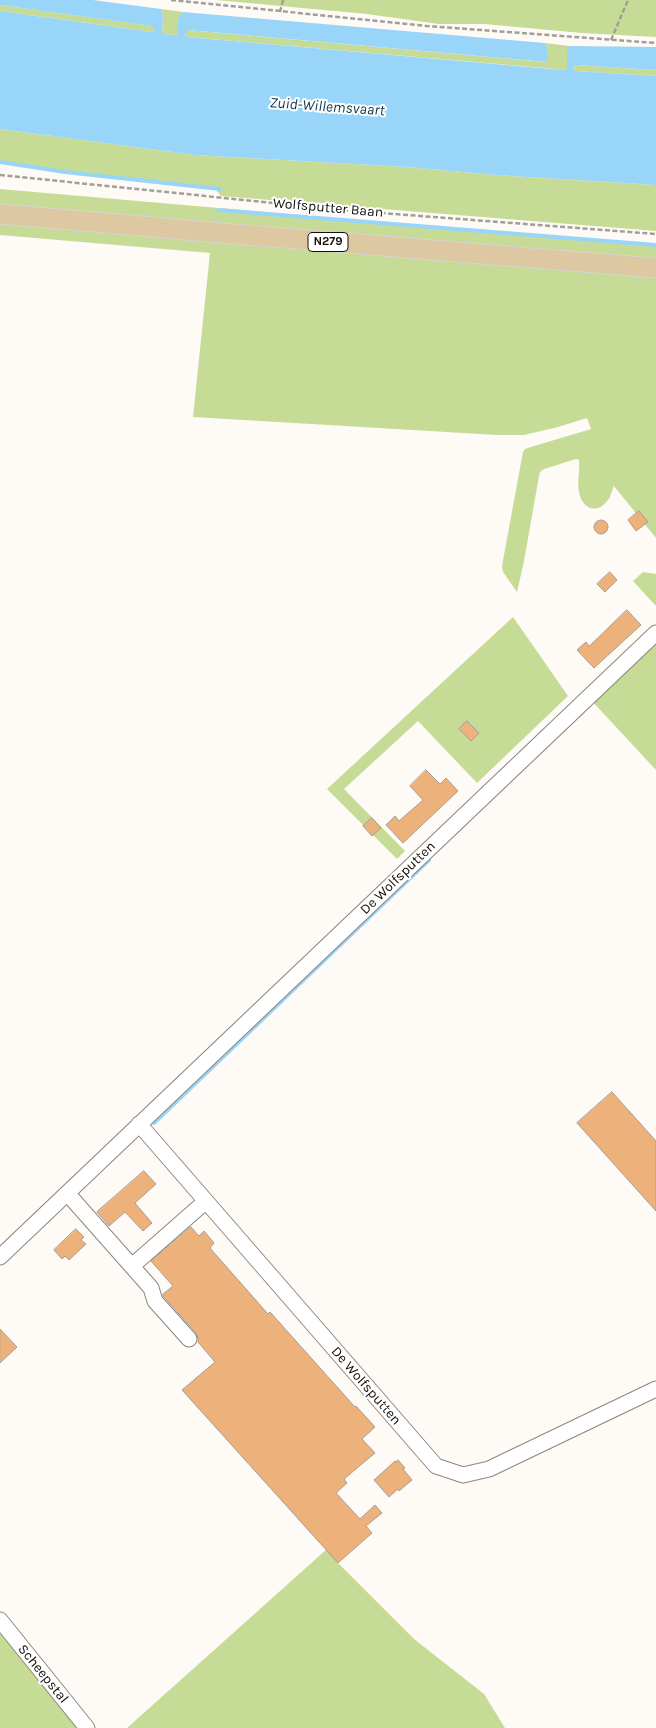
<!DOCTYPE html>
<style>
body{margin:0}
canvas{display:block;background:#fefaf6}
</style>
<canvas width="656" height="1728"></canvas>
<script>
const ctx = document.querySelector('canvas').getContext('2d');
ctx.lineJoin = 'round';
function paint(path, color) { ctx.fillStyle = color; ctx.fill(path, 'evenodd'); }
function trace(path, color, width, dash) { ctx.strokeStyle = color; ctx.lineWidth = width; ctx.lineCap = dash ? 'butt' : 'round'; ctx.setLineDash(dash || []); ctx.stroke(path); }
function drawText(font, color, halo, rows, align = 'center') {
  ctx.font = font + ' Karla,sans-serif'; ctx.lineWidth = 4; ctx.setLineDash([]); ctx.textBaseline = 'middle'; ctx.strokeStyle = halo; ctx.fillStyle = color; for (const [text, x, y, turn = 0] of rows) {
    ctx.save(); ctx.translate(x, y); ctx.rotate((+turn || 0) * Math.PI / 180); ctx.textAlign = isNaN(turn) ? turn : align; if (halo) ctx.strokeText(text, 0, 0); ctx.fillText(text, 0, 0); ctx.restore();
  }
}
const green = new Path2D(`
 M 216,0 L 656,0 L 656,37 L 582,33 L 484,24 L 439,24 L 367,14 Z
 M 0,5 L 153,26 L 155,29 L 152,32 L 0,11 Z
 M 161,9 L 183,12 L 181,14 L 178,35 L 162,34 L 163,15 Z
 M 187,30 L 546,62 L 548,49 L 545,43 L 570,46 L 567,49 L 567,70 L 187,37 L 185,34 Z
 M 575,65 L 656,70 L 656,76 L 575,71 L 573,68 Z
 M 0,129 L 195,155 L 407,167 L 496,175 L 656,185 L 656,231 L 221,196 L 216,190 L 0,162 Z
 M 0,189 L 656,246 L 656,260 L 0,204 Z
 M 0,221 L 656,278 L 656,538 L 614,486 C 612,490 611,496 608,500 C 597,515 582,509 579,492 C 577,481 580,471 579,460 L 576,459 L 544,469 L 540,472 L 539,476 L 524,561 L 517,592 L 503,572 L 502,566 L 523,452 L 525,449 L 531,447 L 591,429 L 587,418 L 558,427 L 524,435 L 497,435 L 193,417 L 210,253 L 0,235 Z
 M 643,572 L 656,574 L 656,606 L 633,581 Z
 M 513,617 L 568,696 L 477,783 L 418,721 L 344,789 L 405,851 L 397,859 L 327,789 Z
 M 656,637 L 656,770 L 591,700 Z
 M 327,1549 L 338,1563 L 414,1639 L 484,1694 L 505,1728 L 127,1728 Z
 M 0,1631 L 79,1728 L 0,1728 Z`);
const water = new Path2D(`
 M 0,0 L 93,0 L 161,9 L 163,15 L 162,34 L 178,35 C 178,26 176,18 183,12 L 545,43 L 548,49 L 547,62 L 188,30 L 185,34 L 187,37 L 552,69 L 567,70 L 567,49 L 570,46 L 656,47 L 656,70 L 575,65 L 573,68 L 575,71 L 656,76 L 656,185 L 496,175 L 407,167 L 195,155 L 0,129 L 0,11 L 152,32 L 155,29 L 152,26 L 0,5 Z`);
const stream = new Path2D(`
 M 0,162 L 65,172 L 220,189
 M 218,210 L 656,245
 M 154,1123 L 429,860`);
const building = new Path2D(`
 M 639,511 L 648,522 L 636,531 L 628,520 Z
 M594 527a7 7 0 1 1 14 0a7 7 0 1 1-14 0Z
 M 610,572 L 617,580 L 605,592 L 597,584 Z
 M 627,610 L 641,625 L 594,668 L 577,650 L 586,642 L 589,646 Z
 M 467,721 L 479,733 L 471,741 L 459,729 Z
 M 426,770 L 440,784 L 446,778 L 458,791 L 403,843 L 386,825 L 395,816 L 399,821 L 423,800 L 410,786 Z
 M 372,818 L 381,828 L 372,836 L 363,826 Z
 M 612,1092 L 656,1141 L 656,1211 L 577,1123 Z
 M 144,1171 L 156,1184 L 135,1203 L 152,1223 L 143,1231 L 125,1212 L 109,1226 L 97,1212 Z
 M 191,1227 L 199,1236 L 204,1231 L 214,1243 L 210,1248 L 268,1314 L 270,1312 L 355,1407 L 356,1406 L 375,1427 L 362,1439 L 375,1453 L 344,1479 L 347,1483 L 336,1493 L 360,1519 L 375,1505 L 382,1513 L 366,1526 L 372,1533 L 338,1563 L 182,1390 L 215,1362 L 198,1342 L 198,1338 L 196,1333 L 163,1296 L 163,1294 L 173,1286 L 151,1261 Z
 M 76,1229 L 84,1237 L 81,1240 L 86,1244 L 69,1260 L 65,1256 L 62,1259 L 54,1250 Z
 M 0,1329 L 17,1347 L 0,1363 Z
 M 398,1460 L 405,1468 L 403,1469 L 412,1480 L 399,1491 L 398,1489 L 389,1497 L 374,1480 L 395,1461 L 396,1462 Z`);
const path = new Path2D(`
 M 171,0 L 427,26 L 656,43
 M 280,12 L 283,0
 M 611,40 L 628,0
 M 0,175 L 342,210 L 656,234`);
const minor = new Path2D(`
 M 139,1124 L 436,1466 L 463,1475 L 489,1469 L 656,1389
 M 67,1193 L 151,1288 L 155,1301 L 189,1339
 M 0,1257 L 656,633
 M 132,1266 L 206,1201
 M 0,1620 L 87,1728`);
const major = new Path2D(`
 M 0,214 L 210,232 L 656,268`);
const shields = [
 [328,242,40]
];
const shieldNames = [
 ["N279",328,242]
];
const streetNames = [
 ["Wolfsputter Baan",328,208,5],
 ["De Wolfsputten",398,878,-44],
 ["De Wolfsputten",366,1386,49],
 ["Scheepstal",43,1674,51]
];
const waterNames = [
 ["Zuid-Willemsvaart",327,107,4]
];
paint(green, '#c6db95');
paint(water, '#99d5f9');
trace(stream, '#99d5f9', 4);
paint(building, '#edb27b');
trace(building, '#a89e95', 1);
trace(minor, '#90867e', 17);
trace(major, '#d5d4d3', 21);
trace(path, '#a29e9a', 2.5, [5, 2.5]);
trace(minor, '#fff', 15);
trace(major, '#ddc8a2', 19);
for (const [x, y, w] of shields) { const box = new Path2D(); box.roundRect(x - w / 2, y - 9.5, w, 19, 4); ctx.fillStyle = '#fff'; ctx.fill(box); trace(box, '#14100d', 1); }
drawText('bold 12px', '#14100d', null, shieldNames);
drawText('14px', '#14100d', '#fff', streetNames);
drawText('italic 15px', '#133548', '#fff', waterNames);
</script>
